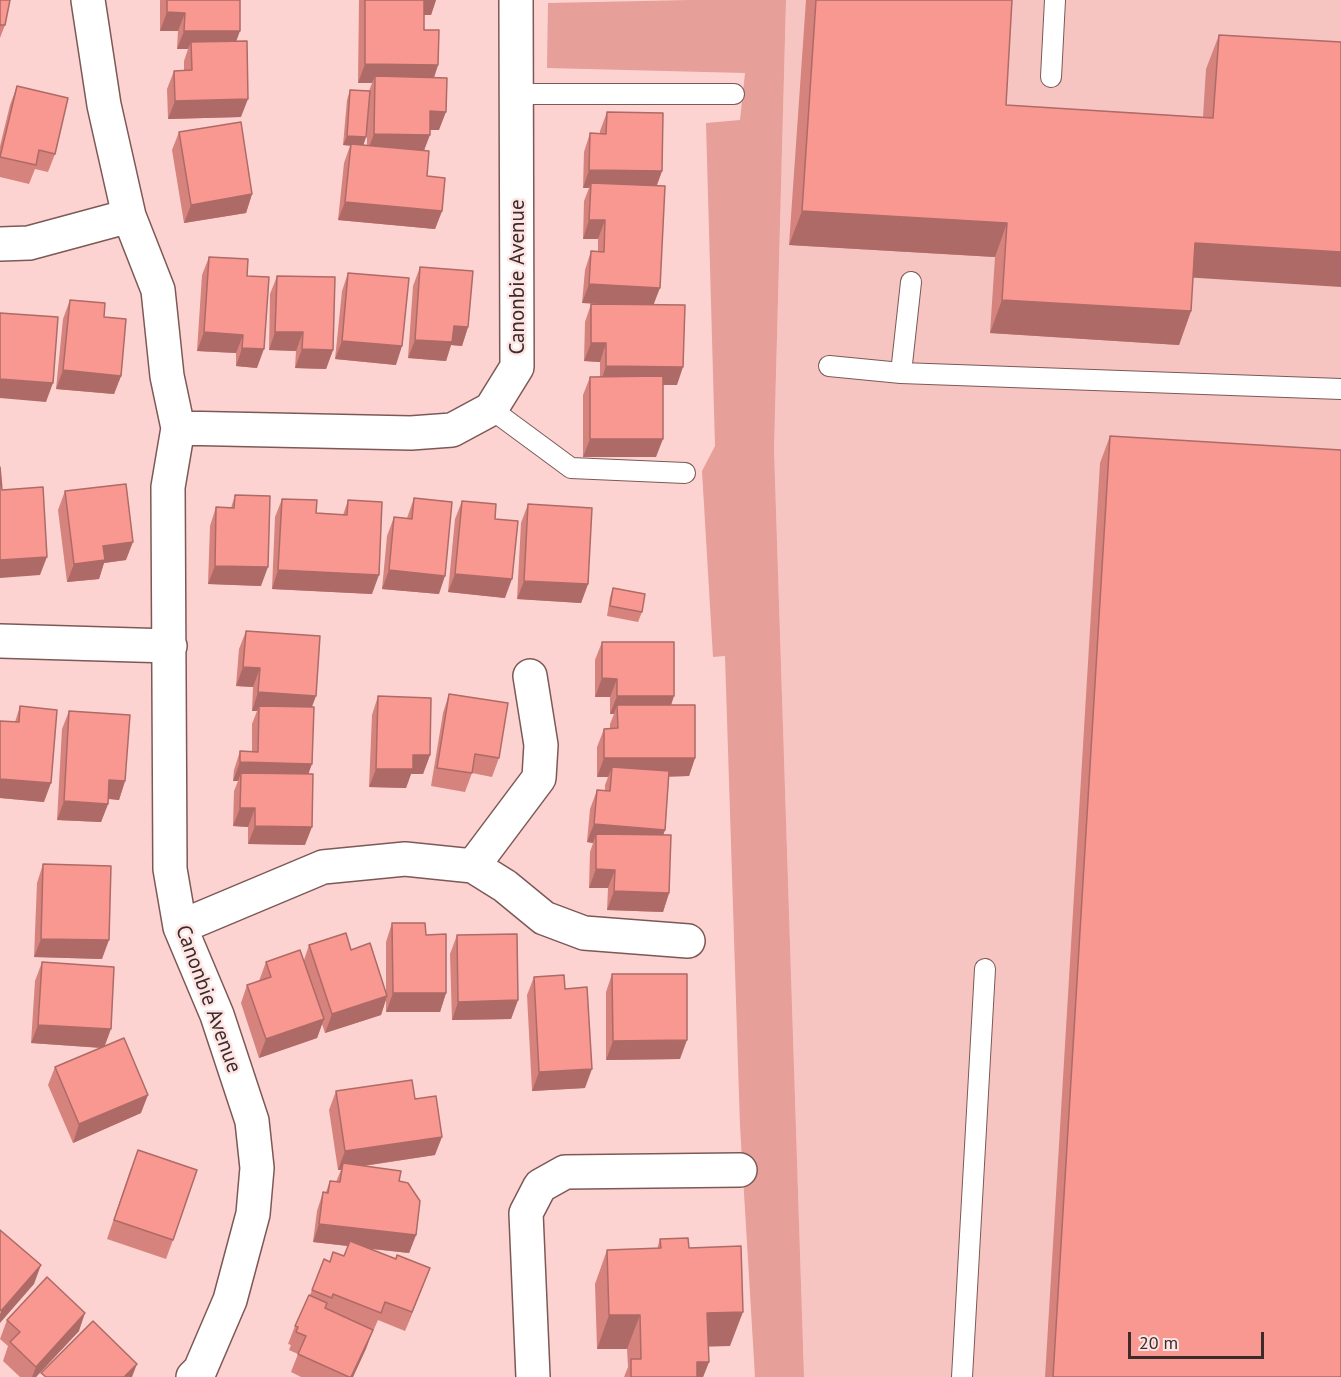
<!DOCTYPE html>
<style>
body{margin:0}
#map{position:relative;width:1341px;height:1377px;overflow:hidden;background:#fcd3d0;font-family:"PT Sans",sans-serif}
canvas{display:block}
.scale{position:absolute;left:1128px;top:1332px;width:136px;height:27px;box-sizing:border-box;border:3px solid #3b2b2a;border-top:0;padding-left:8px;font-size:18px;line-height:21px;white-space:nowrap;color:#3b2b2a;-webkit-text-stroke:4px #fee5e3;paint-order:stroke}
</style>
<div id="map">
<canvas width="1341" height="1377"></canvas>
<div class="scale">20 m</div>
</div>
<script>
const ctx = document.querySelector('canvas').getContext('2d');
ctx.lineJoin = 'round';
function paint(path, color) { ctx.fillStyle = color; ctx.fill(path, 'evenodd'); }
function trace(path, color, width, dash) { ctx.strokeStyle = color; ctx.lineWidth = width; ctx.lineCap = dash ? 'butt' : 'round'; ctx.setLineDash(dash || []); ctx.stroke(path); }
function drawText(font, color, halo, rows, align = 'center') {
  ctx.font = font + ' "PT Sans",sans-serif'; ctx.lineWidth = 5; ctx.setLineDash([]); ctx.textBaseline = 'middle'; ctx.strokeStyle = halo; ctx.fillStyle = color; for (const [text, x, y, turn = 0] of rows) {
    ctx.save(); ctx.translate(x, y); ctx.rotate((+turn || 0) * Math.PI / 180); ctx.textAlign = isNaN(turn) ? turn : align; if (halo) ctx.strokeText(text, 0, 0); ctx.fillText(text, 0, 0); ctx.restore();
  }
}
const built = new Path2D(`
 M 786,0 L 1341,0 L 1341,1377 L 804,1377 L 774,449 Z`);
const green = new Path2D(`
 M 690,0 L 786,0 L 774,449 L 804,1377 L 755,1377 L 740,1126 L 725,656 L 713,657 L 702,471 L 715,446 L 706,123 L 740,120 L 745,73 L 547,68 L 548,3 Z`);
const service = new Path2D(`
 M 1051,77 L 1055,0
 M 517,94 L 734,94
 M 829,366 L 901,373 L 1341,389
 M 901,373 L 911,282
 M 491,409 L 571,468 L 685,473
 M 962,1377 L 985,969`);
const minor = new Path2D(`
 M 88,0 L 104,105 L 129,216 L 158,290 L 167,376 L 178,428 L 168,487 L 170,869 L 180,927 L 217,1015 L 252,1121 L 257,1168 L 253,1214 L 230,1300 L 200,1370 L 193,1377
 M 0,244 L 29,243 L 129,216
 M 178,428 L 411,433 L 452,430 L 491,409 L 517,367 L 516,0
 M 0,641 L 170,646
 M 473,866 L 539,778 L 541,745 L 530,676
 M 180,927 L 323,867 L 405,859 L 473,866 L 505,886 L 544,918 L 584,933 L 688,941
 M 533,1377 L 526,1213 L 540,1186 L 565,1172 L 740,1170`);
const wall = new Path2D(`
 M 0,0 L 5,25 L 0,38 Z
 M 160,0 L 240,0 L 236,41 L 241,117 L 168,119 L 167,89 L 174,71 L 184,70 L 184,61 L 188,49 L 177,49 L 178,31 L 160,31 Z
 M 359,0 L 436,0 L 431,15 L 424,15 L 424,30 L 438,65 L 434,78 L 439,130 L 430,130 L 424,151 L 427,176 L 442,211 L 435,229 L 338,220 L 344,163 L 350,146 L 343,145 L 347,100 L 350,90 L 369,91 L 372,83 L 358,83 ZM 367,121 L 367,146 L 363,145 L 366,137 Z
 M 806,0 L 1012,0 L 1006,105 L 1203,117 L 1206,69 L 1219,35 L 1341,42 L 1193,278 L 1191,311 L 1179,345 L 990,333 L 995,257 L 789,245 Z
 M 17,86 L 55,154 L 48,172 L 35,169 L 29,184 L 0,177 L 0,146 L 10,105 Z
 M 607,112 L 662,171 L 657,185 L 654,305 L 677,385 L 663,385 L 656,457 L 583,457 L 583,395 L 590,377 L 600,377 L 600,362 L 584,361 L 585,322 L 591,304 L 601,304 L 582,303 L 585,270 L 591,251 L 598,252 L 598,239 L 583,239 L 584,201 L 589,188 L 583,188 L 584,152 L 590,133 L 600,134 L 600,131 Z
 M 179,132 L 252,194 L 246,213 L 184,223 L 172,150 Z
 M 209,257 L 247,276 L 257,368 L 236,366 L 236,353 L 197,351 L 202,275 Z
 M 420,267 L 468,327 L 462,346 L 451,345 L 446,361 L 408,358 L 413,286 Z
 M 348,273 L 396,365 L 335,359 L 342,291 Z
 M 277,276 L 333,350 L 326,369 L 295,368 L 296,351 L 269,350 L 270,294 Z
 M 70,300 L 104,317 L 121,376 L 114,394 L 56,389 L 63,319 Z
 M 1110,436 L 1341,1377 L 1045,1377 L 1100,463 Z
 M 65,491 L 126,560 L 104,563 L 99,579 L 67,582 L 58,510 Z
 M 235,495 L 261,586 L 208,584 L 210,526 L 216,507 L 231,508 Z
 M 414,498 L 439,594 L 382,589 L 387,536 L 394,517 L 407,518 Z
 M 282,499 L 316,513 L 343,515 L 348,500 L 372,594 L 272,589 L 275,517 Z
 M 462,501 L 495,519 L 505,598 L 448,592 L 455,519 Z
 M 528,504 L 588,584 L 581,603 L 517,599 L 521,523 Z
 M 613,588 L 642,612 L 638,622 L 607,616 L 610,597 Z
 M 246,631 L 312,707 L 305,845 L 248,844 L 248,827 L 233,826 L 234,791 L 238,781 L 233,781 L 234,770 L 240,751 L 252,751 L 252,724 L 257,711 L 252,711 L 253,687 L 236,686 L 239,649 Z
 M 602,642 L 671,705 L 695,758 L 689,776 L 669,777 L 665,830 L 663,835 L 669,893 L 663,912 L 607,910 L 608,888 L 589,888 L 590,852 L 593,843 L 587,842 L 590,809 L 597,790 L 605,791 L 605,785 L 608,777 L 597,777 L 597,747 L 604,729 L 610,728 L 610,724 L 614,714 L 610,714 L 610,697 L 595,697 L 595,660 Z
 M 449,694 L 499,758 L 492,777 L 472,773 L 465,792 L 431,786 L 443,713 Z
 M 378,696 L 430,755 L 423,774 L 411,774 L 406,788 L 369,787 L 372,715 Z
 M 20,706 L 44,802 L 0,798 L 0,721 L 15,722 Z
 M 69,711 L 125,781 L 119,800 L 108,799 L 108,804 L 101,822 L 57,820 L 62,729 Z
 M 43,864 L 102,959 L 34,957 L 37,883 Z
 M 392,923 L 426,935 L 446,993 L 440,1012 L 386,1012 L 386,1000 L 381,1015 L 325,1033 L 322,1024 L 317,1038 L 259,1058 L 241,1003 L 247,985 L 259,981 L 266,962 L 304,960 L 309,945 L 351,950 L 386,992 L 386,942 Z
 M 457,935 L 518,1000 L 511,1019 L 452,1020 L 450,954 Z
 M 42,962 L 105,1046 L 141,1113 L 73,1143 L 48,1085 L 55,1067 L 101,1048 L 31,1043 L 35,981 Z
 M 612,974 L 680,1059 L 606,1060 L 606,992 Z
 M 534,977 L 565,989 L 585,1088 L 532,1091 L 527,995 Z
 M 336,1091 L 415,1099 L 435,1155 L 364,1166 L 399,1181 L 416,1235 L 409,1253 L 371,1249 L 423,1286 L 405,1331 L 378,1320 L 353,1377 L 301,1377 L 291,1372 L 298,1354 L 289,1350 L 291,1345 L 288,1344 L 295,1326 L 310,1295 L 324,1259 L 330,1262 L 344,1256 L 348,1246 L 313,1242 L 317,1211 L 323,1192 L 326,1192 L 330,1181 L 336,1182 L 341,1170 L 338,1170 L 329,1110 Z
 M 131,1168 L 173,1240 L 166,1259 L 107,1239 Z
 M 660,1239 L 689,1248 L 730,1346 L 708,1346 L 709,1362 L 703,1377 L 624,1377 L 628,1367 L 627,1349 L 597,1349 L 595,1284 L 607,1250 L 657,1249 Z
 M 7,1320 L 79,1331 L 36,1377 L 20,1377 L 3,1361 L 8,1346 L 0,1339 Z`);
const shadedWall = new Path2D(`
 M 423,0 L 436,0 L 431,15 L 417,15 Z
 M 167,12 L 185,13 L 178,31 L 160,31 Z
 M 184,31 L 240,31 L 233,50 L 191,42 L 188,49 L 177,49 Z
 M 365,64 L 438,65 L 432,83 L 375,76 L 372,83 L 358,83 Z
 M 248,99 L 241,117 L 168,119 L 175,101 Z
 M 430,111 L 446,112 L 439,130 L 423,130 Z
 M 374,134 L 430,135 L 423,153 L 367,152 Z
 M 347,136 L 366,137 L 363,146 L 343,145 Z
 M 589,170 L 662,171 L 655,190 L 591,183 L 589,188 L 583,188 Z
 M 252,194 L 246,213 L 184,223 L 191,205 Z
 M 345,202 L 442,211 L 435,229 L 338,220 Z
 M 802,211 L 1007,223 L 995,257 L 789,245 Z
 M 589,220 L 605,220 L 598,239 L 583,239 Z
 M 1195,243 L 1341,252 L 1341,287 L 1183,277 Z
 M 589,284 L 660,288 L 653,306 L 582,303 Z
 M 1002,300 L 1191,311 L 1179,345 L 990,333 Z
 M 454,326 L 468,327 L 462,346 L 451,345 L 446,361 L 408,358 L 415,340 Z
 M 204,332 L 243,335 L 236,353 L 197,351 Z
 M 275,332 L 303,332 L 296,351 L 269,350 Z
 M 342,341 L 402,346 L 396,365 L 335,359 Z
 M 591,343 L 606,343 L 600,362 L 584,361 Z
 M 242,348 L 264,349 L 257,368 L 236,366 Z
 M 302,349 L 333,350 L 326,369 L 295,368 Z
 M 606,366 L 683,367 L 677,385 L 600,384 Z
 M 63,370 L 121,376 L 114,394 L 56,389 Z
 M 0,379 L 53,383 L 46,402 L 0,398 Z
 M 590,439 L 663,439 L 656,457 L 583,457 Z
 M 133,542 L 126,560 L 104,563 L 99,579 L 67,582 L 74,564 L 103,546 Z
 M 47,557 L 40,575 L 0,578 L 0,560 Z
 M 215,566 L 268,567 L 261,586 L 208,584 Z
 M 278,570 L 379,575 L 372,594 L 272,589 Z
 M 389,570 L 445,576 L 439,594 L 382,589 Z
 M 455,574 L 512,579 L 505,598 L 448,592 Z
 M 524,581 L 588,584 L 581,603 L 517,599 Z
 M 243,667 L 260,668 L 253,687 L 236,686 Z
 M 602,678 L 617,679 L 610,697 L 595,697 Z
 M 258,692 L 316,696 L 309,715 L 259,706 L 257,711 L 252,711 Z
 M 617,696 L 674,696 L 668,715 L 617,705 L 614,714 L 610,714 Z
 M 413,755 L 430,755 L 423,774 L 411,774 L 406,788 L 369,787 L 376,769 Z
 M 604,758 L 695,758 L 689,776 L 611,777 L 612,767 L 608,777 L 597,777 Z
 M 240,762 L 312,764 L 305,783 L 241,773 L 238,781 L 233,781 Z
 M 0,779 L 51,783 L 44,802 L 0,798 Z
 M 109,780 L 125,781 L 119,800 L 102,798 Z
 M 64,801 L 108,804 L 101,822 L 57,820 Z
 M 240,808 L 255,808 L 248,827 L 233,826 Z
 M 594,824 L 665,830 L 658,848 L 596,834 L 593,843 L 587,842 Z
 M 255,826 L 312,827 L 305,845 L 248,844 Z
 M 596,869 L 615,870 L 608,888 L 589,888 Z
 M 614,891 L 669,893 L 663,912 L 607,910 Z
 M 41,939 L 109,940 L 102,959 L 34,957 Z
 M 393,993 L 446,993 L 440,1012 L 386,1012 Z
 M 387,996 L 381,1015 L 325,1033 L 332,1014 Z
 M 518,1000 L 511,1019 L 452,1020 L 458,1002 Z
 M 324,1019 L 317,1038 L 259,1058 L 266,1039 Z
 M 38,1025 L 111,1029 L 104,1048 L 31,1043 Z
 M 687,1040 L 680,1059 L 606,1060 L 613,1041 Z
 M 592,1069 L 585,1088 L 532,1091 L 539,1072 Z
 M 148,1095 L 141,1113 L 73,1143 L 79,1124 Z
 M 442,1137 L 435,1155 L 342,1169 L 343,1163 L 341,1170 L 338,1170 L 345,1151 Z
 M 319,1224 L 416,1235 L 409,1253 L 313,1242 Z
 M 41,1265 L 34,1284 L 0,1323 L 0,1314 L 1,1311 Z
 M 430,1268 L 423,1286 L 405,1331 L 412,1312 Z
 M 743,1312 L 730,1346 L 695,1347 L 707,1313 Z
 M 85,1313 L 79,1331 L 36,1377 L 32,1377 L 36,1367 Z
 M 609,1315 L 640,1315 L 627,1349 L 597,1349 Z
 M 373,1330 L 366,1349 L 353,1377 L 351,1377 Z
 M 697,1362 L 709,1362 L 703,1377 L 691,1377 Z
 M 137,1364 L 132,1377 L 124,1377 Z`);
const building = new Path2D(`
 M 0,0 L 10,0 L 5,25 L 0,25 Z
 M 167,0 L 240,0 L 240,31 L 184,31 L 185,13 L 167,12 Z
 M 365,0 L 424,0 L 424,30 L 439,30 L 438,65 L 365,64 Z
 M 816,0 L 1012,0 L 1006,105 L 1213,118 L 1219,35 L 1341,42 L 1341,252 L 1195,243 L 1191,311 L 1002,300 L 1007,223 L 802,211 Z
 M 247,41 L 248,99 L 175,101 L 174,71 L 192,70 L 191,42 Z
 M 375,76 L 447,78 L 446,112 L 430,111 L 430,135 L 374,134 Z
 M 17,86 L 68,98 L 55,154 L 39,150 L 36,165 L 0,157 Z
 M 350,90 L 370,91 L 366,137 L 347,136 Z
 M 607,112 L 663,113 L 662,171 L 589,170 L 590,133 L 606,134 Z
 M 241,122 L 252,194 L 191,205 L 179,132 Z
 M 351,144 L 429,151 L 427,176 L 445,178 L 442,211 L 345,202 Z
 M 591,183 L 665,186 L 660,288 L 589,284 L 591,251 L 604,252 L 605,220 L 589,220 Z
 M 209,257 L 248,259 L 247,276 L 269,277 L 264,349 L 242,348 L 243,335 L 204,332 Z
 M 420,267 L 473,271 L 468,327 L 454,326 L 452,342 L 415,340 Z
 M 348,273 L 409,278 L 402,346 L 342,341 Z
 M 277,276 L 335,277 L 333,350 L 302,349 L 303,332 L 275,332 Z
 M 70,300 L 105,303 L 104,317 L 126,319 L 121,376 L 63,370 Z
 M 591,304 L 685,305 L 683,367 L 606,366 L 606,343 L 591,343 Z
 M 0,313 L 58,317 L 53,383 L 0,379 Z
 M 663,376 L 663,439 L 590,439 L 590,377 Z
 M 1110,436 L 1341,450 L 1341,1377 L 1053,1377 Z
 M 0,467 L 2,490 L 43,487 L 47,557 L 0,560 Z
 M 126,484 L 133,542 L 103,546 L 105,560 L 74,564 L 65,491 Z
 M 235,495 L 270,496 L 268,567 L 215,566 L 216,507 L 234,508 Z
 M 414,498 L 452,502 L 445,576 L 389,570 L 394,517 L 412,519 Z
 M 282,499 L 317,500 L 316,513 L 347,515 L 348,500 L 382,502 L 379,575 L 278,570 Z
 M 462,501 L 496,504 L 495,519 L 518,521 L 512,579 L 455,574 Z
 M 528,504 L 592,508 L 588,584 L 524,581 Z
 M 613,588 L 645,594 L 642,612 L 610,606 Z
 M 246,631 L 320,636 L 316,696 L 258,692 L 260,668 L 243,667 Z
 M 602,642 L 674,642 L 674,696 L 617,696 L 617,679 L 602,678 Z
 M 449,694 L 508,703 L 499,758 L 475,754 L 472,773 L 437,768 Z
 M 378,696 L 431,698 L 430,755 L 413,755 L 413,769 L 376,769 Z
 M 617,705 L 695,705 L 695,758 L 604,758 L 604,729 L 618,728 Z
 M 20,706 L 57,710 L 51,783 L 0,779 L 0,721 L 19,722 Z
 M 259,706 L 314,707 L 312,764 L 240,762 L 240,751 L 258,752 Z
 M 69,711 L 130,715 L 125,781 L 109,780 L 108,804 L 64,801 Z
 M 612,767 L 669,771 L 665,830 L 594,824 L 597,790 L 610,791 Z
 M 241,773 L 313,774 L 312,827 L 255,826 L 255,808 L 240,808 Z
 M 596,834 L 671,835 L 669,893 L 614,891 L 615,870 L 596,869 Z
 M 43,864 L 111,866 L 109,940 L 41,939 Z
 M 392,923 L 425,923 L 426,935 L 446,934 L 446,993 L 393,993 Z
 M 346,933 L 351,950 L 370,943 L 387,996 L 332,1014 L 309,945 Z
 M 517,934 L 518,1000 L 458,1002 L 457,935 Z
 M 300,950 L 324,1019 L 266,1039 L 247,985 L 271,977 L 266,962 Z
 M 42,962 L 114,967 L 111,1029 L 38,1025 Z
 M 612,974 L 687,974 L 687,1040 L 613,1041 Z
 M 564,975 L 565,989 L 587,987 L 592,1069 L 539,1072 L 534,977 Z
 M 124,1038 L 148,1095 L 79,1124 L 55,1067 Z
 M 412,1080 L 415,1099 L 436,1096 L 442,1137 L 345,1151 L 336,1091 Z
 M 138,1150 L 197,1170 L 173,1240 L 114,1220 Z
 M 343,1163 L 401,1171 L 399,1181 L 408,1183 L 420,1201 L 416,1235 L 319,1224 L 323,1192 L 328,1193 L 330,1181 L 340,1182 Z
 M 0,1230 L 41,1265 L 1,1311 L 0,1309 Z
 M 688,1238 L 689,1248 L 741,1246 L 743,1312 L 707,1313 L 709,1362 L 697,1362 L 697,1377 L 631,1377 L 631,1359 L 641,1359 L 640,1315 L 609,1315 L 607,1250 L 661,1248 L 660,1239 Z
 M 350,1241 L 396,1259 L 397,1255 L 430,1268 L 412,1312 L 385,1302 L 381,1313 L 333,1294 L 332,1298 L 312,1290 L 324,1259 L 330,1262 L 333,1252 L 344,1256 Z
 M 47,1277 L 85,1313 L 36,1367 L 10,1342 L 20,1332 L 7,1320 Z
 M 309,1295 L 327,1303 L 325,1308 L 373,1330 L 351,1377 L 349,1377 L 298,1354 L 306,1336 L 296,1332 L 298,1327 L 295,1326 Z
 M 93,1321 L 137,1364 L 124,1377 L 46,1377 L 41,1373 Z`);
const streetNames = [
 ["Canonbie Avenue",518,277,-90],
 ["Canonbie Avenue",208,999,70]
];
paint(built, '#f6c5c1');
paint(green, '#e69f99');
trace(service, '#7c5956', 22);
trace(minor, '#7c5956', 36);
trace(service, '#fff', 20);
trace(minor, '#fff', 33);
paint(wall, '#d6837d');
paint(shadedWall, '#ae6a66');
paint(building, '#f99891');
trace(building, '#ae6a66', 1.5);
drawText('21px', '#3b2b2a', '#fee5e3', streetNames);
</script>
